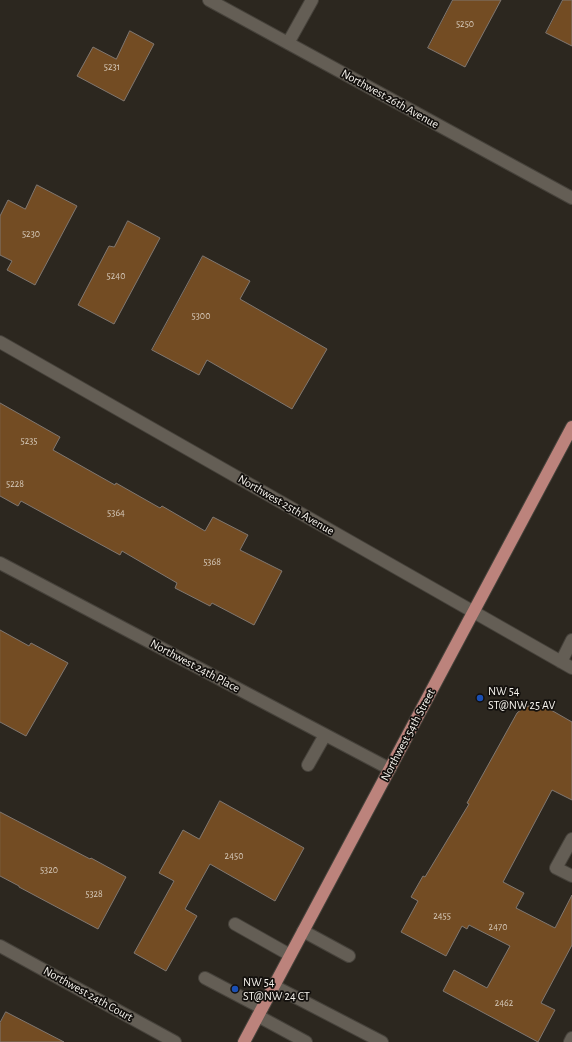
<!DOCTYPE html>
<style>
body{margin:0}
canvas{display:block;background:#2c271f}
</style>
<canvas width="572" height="1042"></canvas>
<script>
const ctx = document.querySelector('canvas').getContext('2d');
ctx.lineJoin = 'round';
function paint(path, color) { ctx.fillStyle = color; ctx.fill(path, 'evenodd'); }
function trace(path, color, width, dash) { ctx.strokeStyle = color; ctx.lineWidth = width; ctx.lineCap = dash ? 'butt' : 'round'; ctx.setLineDash(dash || []); ctx.stroke(path); }
function drawText(font, color, halo, rows, align = 'center') {
  ctx.font = font + ' "Alegreya Sans",sans-serif'; ctx.lineWidth = 3.5; ctx.setLineDash([]); ctx.textBaseline = 'middle'; ctx.strokeStyle = halo; ctx.fillStyle = color; for (const [text, x, y, turn = 0] of rows) {
    ctx.save(); ctx.translate(x, y); ctx.rotate((+turn || 0) * Math.PI / 180); ctx.textAlign = isNaN(turn) ? turn : align; if (halo) ctx.strokeText(text, 0, 0); ctx.fillText(text, 0, 0); ctx.restore();
  }
}
const building = new Path2D(`
 M 453,0 L 501,0 L 465,67 L 428,48 Z
 M 563,0 L 572,0 L 572,46 L 546,33 Z
 M 130,31 L 154,44 L 124,101 L 77,76 L 93,47 L 116,59 Z
 M 37,185 L 77,206 L 35,285 L 7,270 L 12,261 L 0,255 L 0,216 L 8,200 L 25,209 Z
 M 128,221 L 160,238 L 114,324 L 78,305 L 109,246 L 114,247 Z
 M 203,256 L 250,281 L 240,299 L 327,349 L 292,409 L 207,360 L 199,375 L 152,350 Z
 M 0,403 L 60,437 L 53,450 L 115,485 L 116,483 L 160,508 L 162,506 L 205,531 L 213,517 L 248,535 L 240,550 L 282,571 L 254,625 L 212,603 L 210,606 L 175,588 L 177,583 L 122,551 L 120,555 L 21,501 L 18,506 L 0,496 Z
 M 0,630 L 29,646 L 31,643 L 68,663 L 26,736 L 0,722 Z
 M 537,705 L 544,706 L 572,722 L 572,800 L 552,790 L 503,882 L 524,893 L 516,908 L 555,928 L 572,895 L 572,945 L 541,1003 L 555,1010 L 538,1042 L 443,991 L 454,970 L 487,988 L 510,946 L 469,925 L 467,929 L 462,926 L 446,956 L 401,932 L 418,901 L 411,897 L 423,876 L 425,877 L 469,804 L 467,803 L 517,713 L 523,708 L 529,706 Z
 M 220,801 L 304,848 L 275,901 L 210,864 L 185,909 L 197,916 L 166,971 L 134,953 L 174,881 L 159,873 L 183,830 L 199,839 Z
 M 0,812 L 90,859 L 91,858 L 126,877 L 98,929 L 19,887 L 19,886 L 0,876 Z
 M 6,1012 L 64,1042 L 0,1042 L 0,1023 Z`);
const minor = new Path2D(`
 M 209,0 L 572,198
 M 288,43 L 312,0
 M 0,342 L 572,668
 M 0,563 L 390,769
 M 561,662 L 572,640
 M 308,765 L 325,735
 M 572,839 L 556,868 L 572,876
 M 235,924 L 290,955
 M 303,931 L 349,956
 M 0,946 L 175,1042
 M 205,978 L 262,1008
 M 274,986 L 382,1042
 M 258,1016 L 306,1042
 M 570,1042 L 572,1038`);
const major = new Path2D(`
 M 244,1042 L 572,427`);
const markers = [
 [480,698,4,"#1a4fb4"],
 [235,989,4,"#1a4fb4"]
];
const numberNames = [
 ["5250",465,24],
 ["5231",112,67],
 ["5230",31,234],
 ["5240",116,276],
 ["5300",201,316],
 ["5235",29,441],
 ["5228",15,484],
 ["5364",116,513],
 ["5368",212,562],
 ["2450",234,856],
 ["5320",49,870],
 ["5328",94,894],
 ["2455",442,916],
 ["2470",498,927],
 ["2462",504,1003]
];
const streetNames = [
 ["Northwest 26th Avenue",390,99,29],
 ["Northwest 25th Avenue",286,505,30],
 ["Northwest 24th Place",195,666,28],
 ["Northwest 54th Street",408,735,-62],
 ["Northwest 24th Court",88,994,29]
];
const poiNames = [
 ["NW 54",488,691],
 ["ST@NW 25 AV",488,705],
 ["NW 54",243,982],
 ["ST@NW 24 CT",243,996]
];
paint(building, '#734c23');
trace(building, '#807770', 1);
trace(minor, '#46423b', 14);
trace(major, '#46423b', 14);
trace(minor, '#645e55', 12);
trace(major, '#bc837c', 12);
for (const [x, y, r, color] of markers) { const dot = new Path2D(); dot.arc(x, y, r, 0, 2 * Math.PI); ctx.fillStyle = color; ctx.fill(dot); trace(dot, '#13100d', 1.5); }
drawText('10px', '#d6cabb', null, numberNames);
drawText('12px', '#f7f4ee', '#13100d', streetNames);
drawText('12px', '#f7f4ee', '#13100d', poiNames, 'left');
</script>
